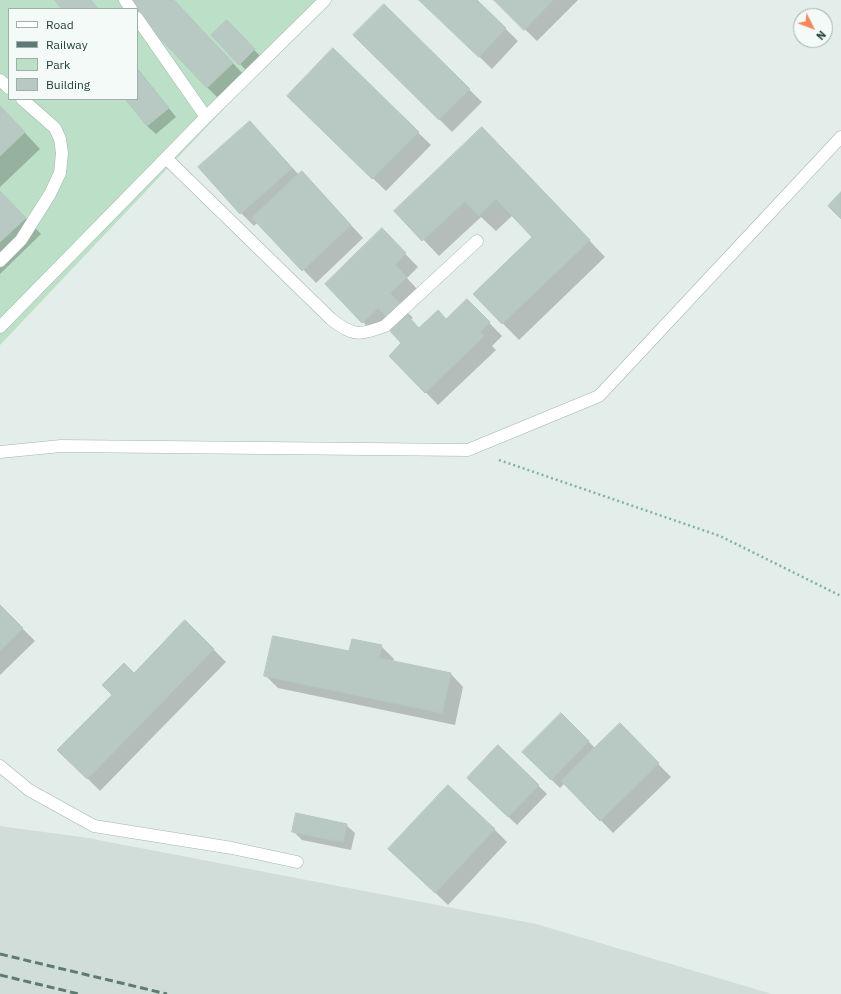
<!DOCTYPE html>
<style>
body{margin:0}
#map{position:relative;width:841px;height:994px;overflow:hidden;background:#e3ede9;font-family:"IBM Plex Sans",sans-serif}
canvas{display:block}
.legend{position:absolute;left:8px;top:8px;width:130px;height:92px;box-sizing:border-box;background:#f4faf7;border:1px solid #a0afab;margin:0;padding:5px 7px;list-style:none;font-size:12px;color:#223f39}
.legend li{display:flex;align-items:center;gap:8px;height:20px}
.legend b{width:20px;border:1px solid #a0afab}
.north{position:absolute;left:793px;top:8px;width:40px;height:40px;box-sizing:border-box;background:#f4faf7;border:1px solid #a0afab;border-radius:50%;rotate:132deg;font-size:11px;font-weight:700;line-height:16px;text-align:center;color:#223f39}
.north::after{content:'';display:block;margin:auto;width:14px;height:18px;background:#f5875a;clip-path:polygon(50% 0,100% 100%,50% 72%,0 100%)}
</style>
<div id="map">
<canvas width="841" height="994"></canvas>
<ul class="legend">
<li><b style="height:5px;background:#fff"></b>Road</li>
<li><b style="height:5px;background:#5d7b74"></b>Railway</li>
<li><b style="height:11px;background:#bcdfc7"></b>Park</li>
<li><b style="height:11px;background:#b8c8c2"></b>Building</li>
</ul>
<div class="north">N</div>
</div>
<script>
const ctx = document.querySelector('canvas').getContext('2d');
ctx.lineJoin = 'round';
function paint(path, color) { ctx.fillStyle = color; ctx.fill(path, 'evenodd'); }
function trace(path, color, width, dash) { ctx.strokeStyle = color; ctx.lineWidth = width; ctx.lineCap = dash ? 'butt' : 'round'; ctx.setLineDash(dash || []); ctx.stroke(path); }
const built = new Path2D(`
 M 0,826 L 88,838 L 536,924 L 772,994 L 0,994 Z`);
const green = new Path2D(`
 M 0,0 L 327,0 L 0,345 ZM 9,9 L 137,9 L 137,99 L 9,99 Z`);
const shadow = new Path2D(`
 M 134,0 L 173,0 L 245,76 L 220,100 L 207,87 L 137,9 Z
 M 420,0 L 476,0 L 518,41 L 492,69 Z
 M 495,0 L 578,0 L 537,41 Z
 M 384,6 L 482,102 L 452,132 L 355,35 Z
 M 235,30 L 263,59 L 248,72 L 240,64 Z
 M 333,50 L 431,145 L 386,191 L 301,109 Z
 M 137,68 L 176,117 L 156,134 L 147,126 L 126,99 L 137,99 Z
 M 0,106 L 40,149 L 0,187 Z
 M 262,135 L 299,175 L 314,185 L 363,238 L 316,283 L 258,222 L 254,226 L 241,213 L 200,167 Z
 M 498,144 L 605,257 L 519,340 L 474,294 L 534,237 L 513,215 L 496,231 L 481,217 L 439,256 L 396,211 Z
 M 0,192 L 41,234 L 0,274 Z
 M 382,230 L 418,267 L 407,278 L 418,290 L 401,306 L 413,318 L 410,320 L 419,329 L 447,320 L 467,300 L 502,336 L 492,346 L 496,350 L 438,405 L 390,356 L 403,343 L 397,326 L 391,320 L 375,335 L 363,322 Z
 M 0,606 L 35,641 L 0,675 Z
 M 185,621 L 226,662 L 100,791 L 59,750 Z
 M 381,646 L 394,659 L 393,662 L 451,674 L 463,687 L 455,725 L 278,688 L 266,676 Z
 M 561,714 L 595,748 L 620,725 L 671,777 L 613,833 L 565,783 L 560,788 L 523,752 Z
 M 498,746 L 547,794 L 517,825 L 476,786 Z
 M 346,825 L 355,833 L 351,850 L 302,840 L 293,831 Z
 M 494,829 L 507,842 L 448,905 L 402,861 Z`);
const building = new Path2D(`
 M 55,0 L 91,0 L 98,9 L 62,9 Z
 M 133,0 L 174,0 L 233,63 L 207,88 L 137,14 L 137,9 L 132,9 L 128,5 Z
 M 419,0 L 477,0 L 506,28 L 479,57 Z
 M 494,0 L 553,0 L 524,30 Z
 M 384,4 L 470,89 L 439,120 L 353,35 Z
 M 227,20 L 255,49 L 239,65 L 211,35 Z
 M 333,48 L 419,132 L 372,179 L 287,96 Z
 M 137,69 L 169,108 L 147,126 L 125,99 L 137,99 Z
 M 0,106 L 25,132 L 0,156 Z
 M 250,121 L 292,168 L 240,214 L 198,167 Z
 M 482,127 L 590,240 L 502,324 L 473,294 L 532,237 L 496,199 L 479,216 L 465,201 L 422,241 L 394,211 Z
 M 302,171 L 351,225 L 302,271 L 252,218 Z
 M 0,191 L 26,218 L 0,242 Z
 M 841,192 L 841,219 L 828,206 Z
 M 382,228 L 406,253 L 395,265 L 407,277 L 390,293 L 401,305 L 387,317 L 378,308 L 362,323 L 325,284 Z
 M 467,299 L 490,322 L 480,332 L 484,336 L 425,393 L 389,356 L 401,343 L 390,331 L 407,315 L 419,328 L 438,310 L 446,319 Z
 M 0,605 L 23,628 L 0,651 Z
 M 185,620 L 214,649 L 87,779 L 57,750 L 112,695 L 102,685 L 124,663 L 134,673 Z
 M 273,636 L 349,651 L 352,639 L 382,645 L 379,658 L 451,673 L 442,713 L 264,676 Z
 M 561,713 L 589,741 L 551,780 L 522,752 Z
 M 620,723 L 659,763 L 600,821 L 561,781 Z
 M 498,745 L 539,785 L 508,817 L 467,778 Z
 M 448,785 L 495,829 L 435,893 L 388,849 Z
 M 296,813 L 347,824 L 343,842 L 292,832 Z`);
const path = new Path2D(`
 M 499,460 L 720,536 L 841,596`);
const service = new Path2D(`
 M 166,158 L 331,319 C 352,336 359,336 385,326 L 477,241
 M 0,452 L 61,446 L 468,450 L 599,396 L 841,137`);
const minor = new Path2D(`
 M 125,0 L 131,9
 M 137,18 L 206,117
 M 0,80 L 9,88
 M 0,261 L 21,240 L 50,194 L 60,173 L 62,153 L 60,139 L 55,128 L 22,99
 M 0,327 L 206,117 L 325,0
 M 0,766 L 29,790 L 94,826 L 232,848 L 297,862`);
const rail = new Path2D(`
 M 0,954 L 167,994
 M 0,975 L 79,994`);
paint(built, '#d1ddd8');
paint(green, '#bcdfc7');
paint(shadow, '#0003');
paint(building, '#b8c8c2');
trace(building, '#b5c7c1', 1);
trace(service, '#a5b5b1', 13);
trace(minor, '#a5b5b1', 13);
trace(path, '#83b2a5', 2.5, [2, 3]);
trace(service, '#fff', 12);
trace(minor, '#fff', 12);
trace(rail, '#5d7b74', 3, [8, 4]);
</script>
